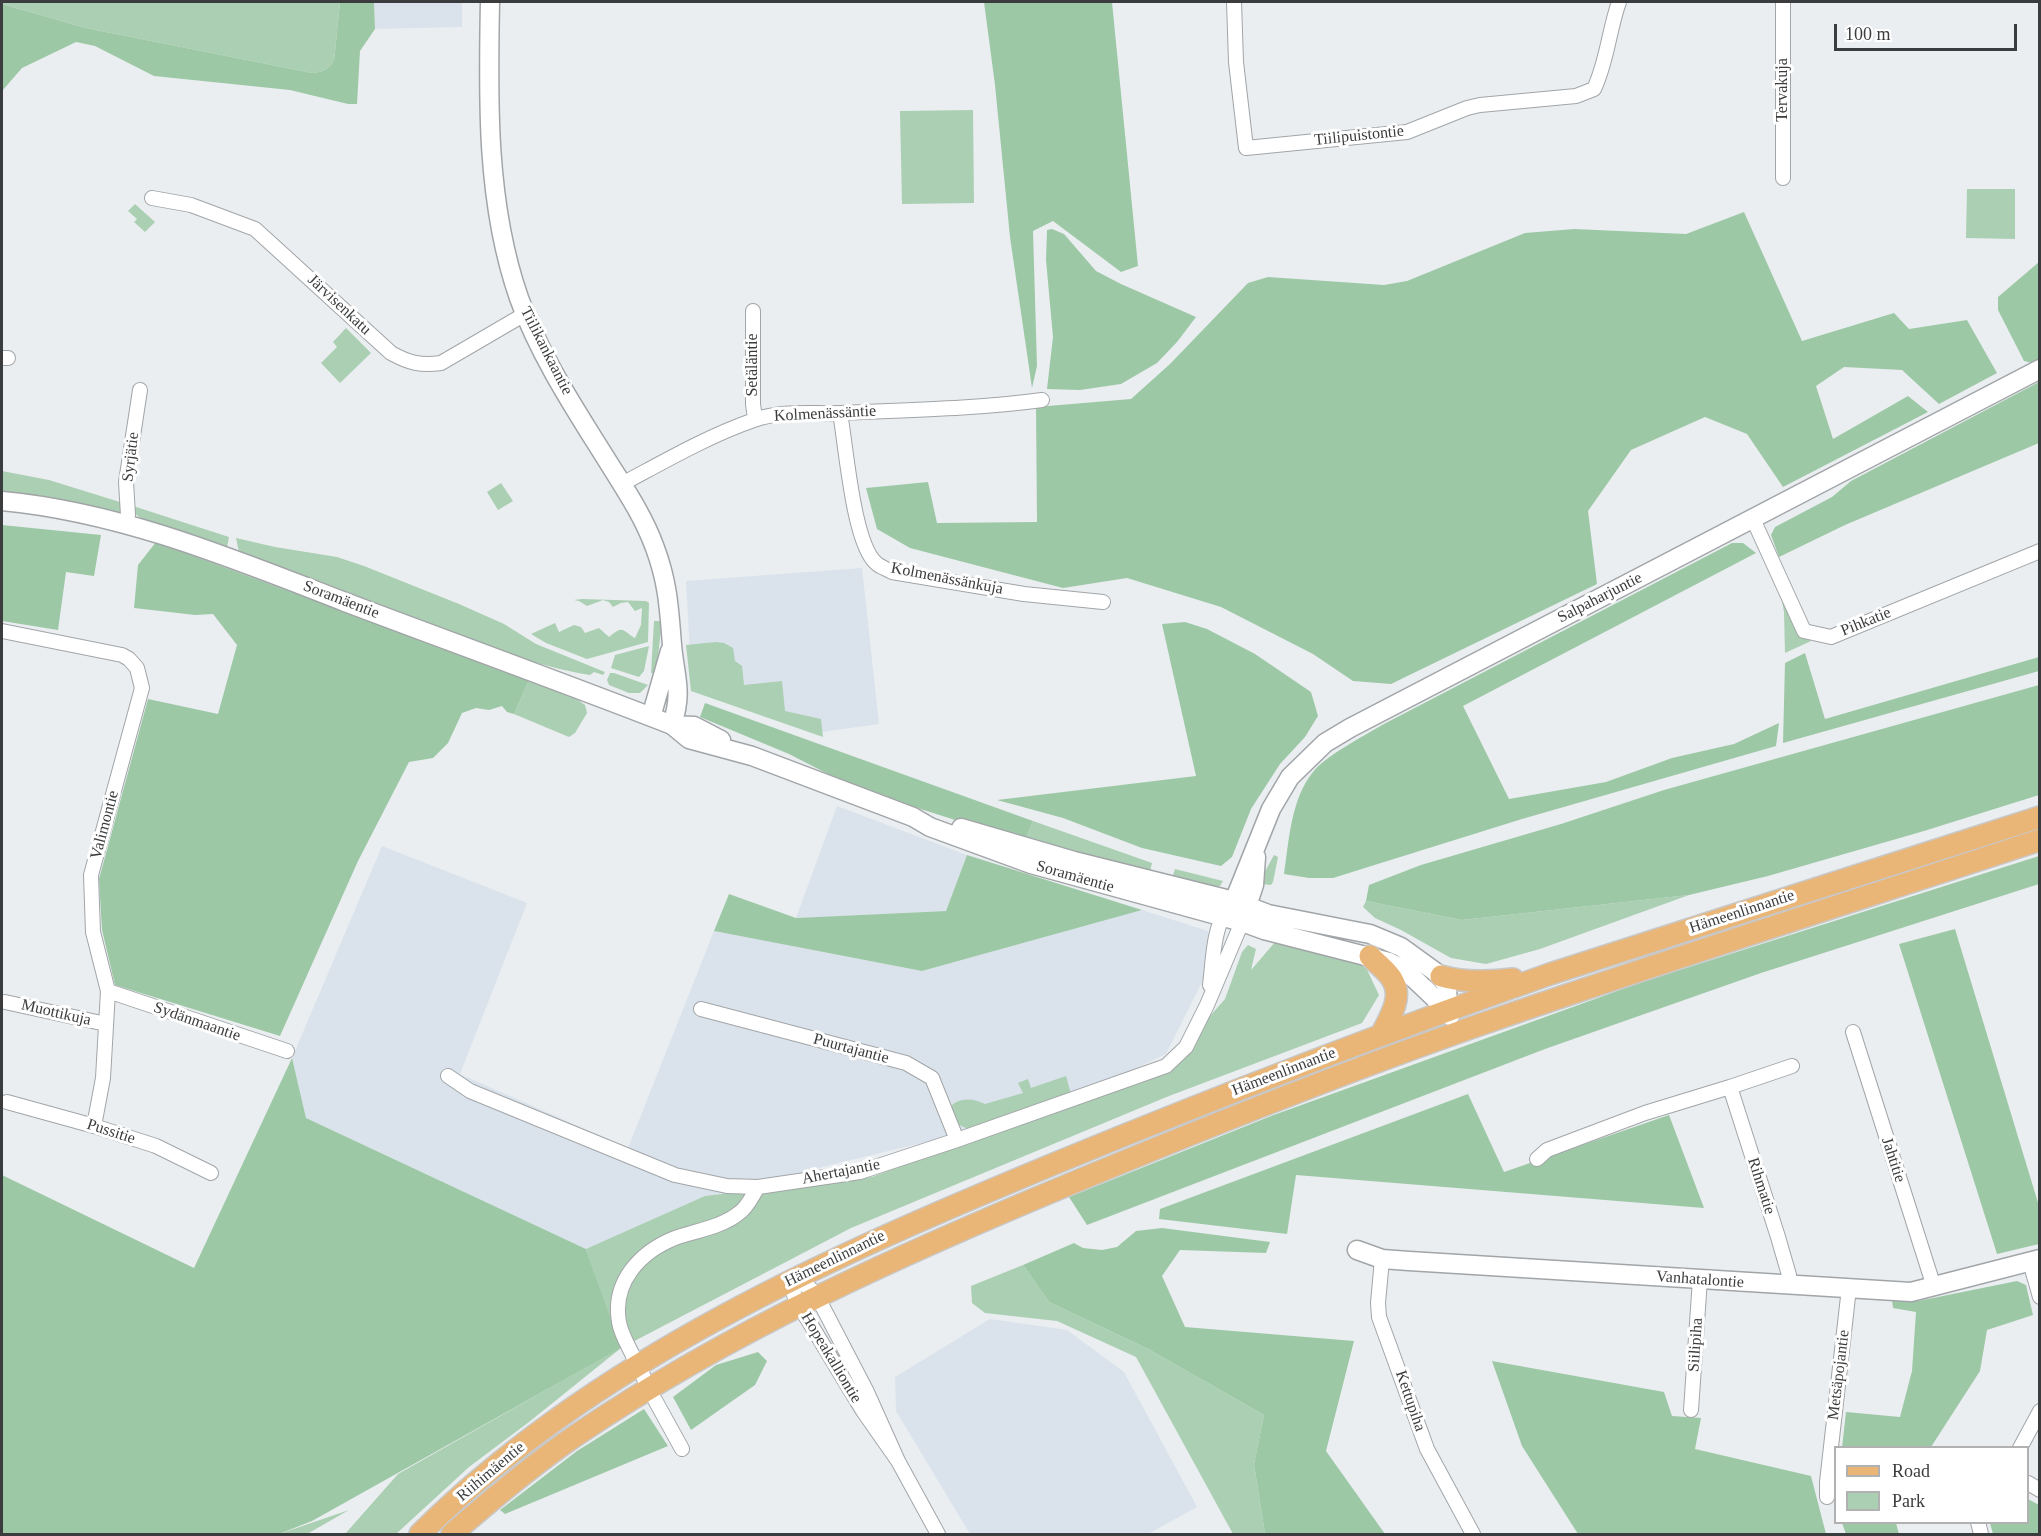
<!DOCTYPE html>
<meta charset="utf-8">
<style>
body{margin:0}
#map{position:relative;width:2041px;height:1536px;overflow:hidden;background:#eaeef1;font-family:"Times New Roman",serif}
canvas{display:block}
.frame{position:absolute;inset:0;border:3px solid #3b3c3d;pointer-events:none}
.legend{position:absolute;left:1834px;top:1446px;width:195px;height:78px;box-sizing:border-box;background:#fff;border:2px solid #b1b1b1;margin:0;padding:8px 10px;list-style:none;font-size:18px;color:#3b3c3d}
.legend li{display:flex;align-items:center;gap:12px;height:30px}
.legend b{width:30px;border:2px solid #b1b1b1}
.scale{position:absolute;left:1834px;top:24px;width:183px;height:27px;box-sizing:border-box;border:3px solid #3b3c3d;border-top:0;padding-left:8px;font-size:18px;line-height:21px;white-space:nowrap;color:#3b3c3d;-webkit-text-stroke:4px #fff;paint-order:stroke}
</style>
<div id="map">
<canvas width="2041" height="1536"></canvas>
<div class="frame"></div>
<ul class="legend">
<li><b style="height:8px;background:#e9b677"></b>Road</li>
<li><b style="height:16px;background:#abcfb2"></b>Park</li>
</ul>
<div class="scale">100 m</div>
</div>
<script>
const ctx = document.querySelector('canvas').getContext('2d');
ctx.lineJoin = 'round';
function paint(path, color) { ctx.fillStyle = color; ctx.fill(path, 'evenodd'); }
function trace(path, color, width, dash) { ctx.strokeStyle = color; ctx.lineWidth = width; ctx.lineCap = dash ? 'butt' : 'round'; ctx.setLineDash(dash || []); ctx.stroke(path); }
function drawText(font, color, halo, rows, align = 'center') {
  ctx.font = font + ' "Times New Roman",serif'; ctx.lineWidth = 6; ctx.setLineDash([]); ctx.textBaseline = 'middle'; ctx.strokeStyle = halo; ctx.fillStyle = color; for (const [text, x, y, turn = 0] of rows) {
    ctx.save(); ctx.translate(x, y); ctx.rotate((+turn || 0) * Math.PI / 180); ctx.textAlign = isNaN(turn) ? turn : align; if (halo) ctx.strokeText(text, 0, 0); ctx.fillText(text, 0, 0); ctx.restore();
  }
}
const built = new Path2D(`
 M 374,2 L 462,2 L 462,27 L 375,29 Z
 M 862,568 L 879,724 L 821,732 L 692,690 L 686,581 Z
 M 837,806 L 967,855 L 946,911 L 796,918 Z
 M 382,846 L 527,903 L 460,1074 L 628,1148 L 714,931 L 922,971 L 1142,910 L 1208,931 L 1205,976 L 1166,1054 L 1099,1086 L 947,1137 L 822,1167 L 586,1249 L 306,1118 L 292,1058 Z
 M 990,1319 L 1067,1330 L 1124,1372 L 1197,1507 L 1148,1534 L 970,1534 L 896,1411 L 895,1377 Z`);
const green = new Path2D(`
 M 2,2 L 340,2 L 334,61 C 328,70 322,72 312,73 L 86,28 L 2,4 Z
 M 973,110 L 974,203 L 902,204 L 900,111 Z
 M 1967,189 L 2015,189 L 2015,239 L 1966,238 Z
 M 135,204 L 155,222 L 145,232 L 134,222 L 137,219 L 128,211 Z
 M 346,328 L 371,353 L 340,383 L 321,363 L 337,347 L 333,342 Z
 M 2,471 L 49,480 L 123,503 L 122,513 L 118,514 L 48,499 L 2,492 Z
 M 501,483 L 513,501 L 498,510 L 487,492 Z
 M 133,506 L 229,537 L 227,548 L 143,520 L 134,513 Z
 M 236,538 L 275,547 L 337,557 L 364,566 L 459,604 L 504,624 L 536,644 L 605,672 L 603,675 L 594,672 L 590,675 C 534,666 481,644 428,624 C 365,600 302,576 239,552 Z
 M 1781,596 L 1804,636 L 1811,641 L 1785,653 L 1784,612 Z
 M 582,599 L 646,601 L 649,603 L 648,642 L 587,659 L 546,643 L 531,634 L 555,623 L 559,632 L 574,625 L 581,627 L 585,633 L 599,628 L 609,637 C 624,624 622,631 635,638 L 641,625 L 642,608 L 635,611 L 628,602 L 621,603 L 613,607 L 609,602 L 603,600 L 587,606 L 579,601 L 574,600 Z
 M 654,621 L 662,621 L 656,674 L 651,673 Z
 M 716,642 L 724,643 L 733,648 L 735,661 L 742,666 L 744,685 L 782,681 L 785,711 L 821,719 L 823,737 L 691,691 L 686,645 Z
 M 649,646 L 644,671 L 639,677 L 611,668 L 615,655 Z
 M 610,673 L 614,673 L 648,685 L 640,693 L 629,693 L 609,685 L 607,680 Z
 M 529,680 L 578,700 L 585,705 L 587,713 L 575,733 L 569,737 L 514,714 Z
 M 1033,821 L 1152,863 L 1150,871 L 1024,842 Z
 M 1274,855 L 1278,857 L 1273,882 L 1271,885 L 1262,884 L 1262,877 Z
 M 1175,869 L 1223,881 L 1220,886 L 1210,887 L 1172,878 Z
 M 1689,895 L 1540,949 L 1486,964 L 1451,958 L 1401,930 L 1375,918 L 1363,907 L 1366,901 L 1462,920 Z
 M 1282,934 L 1359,953 L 1379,995 L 1362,1023 L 1169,1096 L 851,1228 L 621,1348 L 529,1422 L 469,1467 L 396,1534 L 345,1534 L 398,1474 L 620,1348 L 586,1249 L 705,1196 L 872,1177 L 1166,1066 L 1225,999 L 1242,952 L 1248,945 L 1256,949 L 1251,970 Z
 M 1066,1076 L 1071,1094 L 968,1129 L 955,1123 L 948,1111 C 954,1097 972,1097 985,1104 L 1023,1093 L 1018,1083 L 1028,1079 L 1031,1088 Z
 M 1023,1265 L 1049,1302 L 1148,1349 L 1264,1415 L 1254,1464 L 1265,1534 L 1233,1534 L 1136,1357 L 1057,1321 L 985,1313 L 972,1303 L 971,1286 Z
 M 349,1510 L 307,1534 L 279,1534 Z`);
const forest = new Path2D(`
 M 340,2 L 374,2 L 375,29 L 360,51 L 357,104 L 348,104 L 290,90 L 154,76 L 95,46 L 76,42 L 22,68 L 2,91 L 2,4 L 86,28 L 312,73 C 322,72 328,70 334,61 Z
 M 984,2 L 1112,2 L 1138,266 L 1121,272 L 1053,221 L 1033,231 L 1037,366 L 1032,388 L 1010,237 L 995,85 Z
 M 1744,212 L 1802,341 L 1894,313 L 1909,329 L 1967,320 L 1997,373 L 1939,404 L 1902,370 L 1844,367 L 1816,386 L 1833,439 L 1908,396 L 1928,412 L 1783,487 L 1747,434 L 1705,417 L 1631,450 L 1588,511 L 1597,584 L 1391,684 L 1353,681 L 1313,654 L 1221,607 L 1127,578 L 1063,588 L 910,548 L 877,529 L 866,488 L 928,482 L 937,523 L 1037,522 L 1036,407 L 1131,399 L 1170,364 L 1248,283 L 1268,277 L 1384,285 L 1407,281 L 1525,233 L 1574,229 L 1686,234 Z
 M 1052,229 L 1064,234 L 1096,271 L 1121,284 L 1196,317 L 1177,342 L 1157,363 L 1121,384 L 1080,390 L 1047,389 L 1053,337 L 1046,260 L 1047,230 Z
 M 2039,262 L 2039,360 L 2032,363 L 2024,361 L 1998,310 L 1998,297 Z
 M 2039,382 L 2039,443 L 1845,525 L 1779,557 L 1771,535 L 1775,527 L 1832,497 L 1851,481 Z
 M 2,525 L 101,535 L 94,576 L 66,572 L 58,630 L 2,621 Z
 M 156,542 L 529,680 L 514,714 L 507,712 L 502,706 L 489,710 L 476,708 L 462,713 L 448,743 L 433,758 L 409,762 L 358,861 L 280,1036 L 115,985 L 102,930 L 99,879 L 148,699 L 218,714 L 237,645 L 213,614 L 195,615 L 134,608 L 138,565 Z
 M 1732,543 L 1743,543 L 1756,553 L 1463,706 L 1509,799 L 1606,782 L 1672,758 L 1734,744 L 1779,723 L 1776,746 L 1522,819 L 1333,878 L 1309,878 L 1284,874 C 1289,840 1291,799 1313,772 C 1325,756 1364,736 1382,725 Z
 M 1185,622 L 1207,629 L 1255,654 L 1311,692 L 1318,716 L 1305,737 L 1280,764 L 1251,809 L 1232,857 L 1221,866 L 1142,848 L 1063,818 L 997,800 L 1196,776 L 1162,624 Z
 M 1805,653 L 1825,719 L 2039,657 L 2039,671 L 1783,743 L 1785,663 Z
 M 2039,685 L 2039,795 L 1924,831 L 1768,876 L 1689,895 L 1462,920 L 1366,901 L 1369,885 L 1421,865 L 1561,824 L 1664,790 Z
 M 705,703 L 1033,821 L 1024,842 L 905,804 L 828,774 L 789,754 L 700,717 Z
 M 967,855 L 1142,910 L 922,971 L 714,931 L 729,894 L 796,918 L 946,911 Z
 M 2039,856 L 2039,884 L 1761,973 L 1545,1049 L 1087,1225 L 1069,1197 L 1271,1116 L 1642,982 Z
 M 1955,929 L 2039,1206 L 2039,1244 L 1997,1254 L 1899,944 Z
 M 292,1058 L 306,1118 L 586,1249 L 621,1348 L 312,1521 L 279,1534 L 2,1534 L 2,1175 L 194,1268 Z
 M 1468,1094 L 1504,1172 L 1669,1115 L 1704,1208 L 1296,1175 L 1287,1234 L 1159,1219 L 1160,1209 Z
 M 1162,1228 L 1270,1242 L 1266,1253 L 1180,1250 L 1162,1276 L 1185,1327 L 1354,1341 L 1326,1451 L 1385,1534 L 1265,1534 L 1254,1464 L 1264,1415 L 1148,1349 L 1049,1302 L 1023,1265 L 1074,1243 L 1083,1248 L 1102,1250 L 1117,1247 L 1136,1231 Z
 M 2017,1281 L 2026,1285 L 2033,1315 L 1987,1330 L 1980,1371 L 1931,1447 L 1842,1448 L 1846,1412 L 1900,1417 L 1912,1371 L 1916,1312 L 1893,1308 L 1892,1300 L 1918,1301 Z
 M 758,1352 L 767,1361 L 755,1385 L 691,1430 L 673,1397 L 716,1365 Z
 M 1492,1361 L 1664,1392 L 1672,1416 L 1701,1418 L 1695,1449 L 1811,1476 L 1826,1534 L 1578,1534 L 1522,1446 Z
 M 644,1409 L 668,1446 L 505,1514 L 500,1510 L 577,1451 Z
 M 2028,1499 L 2039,1505 L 2039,1534 L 1993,1534 L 1990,1523 L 2028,1522 Z
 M 1842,1523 L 1896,1523 L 1899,1534 L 1846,1534 Z`);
const street = new Path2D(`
 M 1234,2 L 1236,62 L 1246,148 L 1407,132 L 1467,108 L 1480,105 L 1576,96 L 1594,89 C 1607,62 1609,30 1619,2
 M 1783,178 L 1783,2
 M 152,198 L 191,205 L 255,229 L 391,353 C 409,363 421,366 441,363 L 525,314
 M 753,311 L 753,404 L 755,419
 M 2,358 L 8,358
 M 840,413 C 846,445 853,543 876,563 C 880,567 887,569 892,572 L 1024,594 L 1103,602
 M 622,484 C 665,461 708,436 754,420 C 781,410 812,414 841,413 C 907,410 976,409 1042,400
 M 1753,519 L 1804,631 L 1831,637 L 2040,551
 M 126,524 L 128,515 L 126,482 L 140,390
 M 2,631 L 122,655 L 129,659 L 137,668 L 142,688 L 91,875 L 93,932 L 108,991 L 103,1078 L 94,1126
 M 1210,985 C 1213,962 1213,930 1226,911
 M 108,991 L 287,1051
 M 5,1002 L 106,1024
 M 701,1009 L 906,1063 L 932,1078 L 957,1140
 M 1853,1032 L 1934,1287
 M 448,1076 L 470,1091 L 675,1175 L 727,1186 L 758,1187 L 860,1172 L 957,1140 L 1166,1066 L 1186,1047 L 1207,1005 L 1242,922
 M 7,1102 L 94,1126 L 156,1146 L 211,1173
 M 1537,1159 L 1547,1150 L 1645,1113 L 1730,1087
 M 1382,1259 L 1378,1303 L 1379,1317 L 1427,1449 L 1473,1534
 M 2030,1262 L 2040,1297
 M 793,1279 L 810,1288 L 817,1296 L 867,1392 L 898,1461 L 863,1411 L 799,1305 L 794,1295 Z
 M 1788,1285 L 1789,1275 L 1778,1237 L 1730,1087 L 1792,1066
 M 633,1356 C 628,1345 621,1334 619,1322 C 612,1282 640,1252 675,1238 C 695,1231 722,1227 739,1213 C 748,1207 752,1196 758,1187
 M 643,1375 L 644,1379
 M 655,1400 L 682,1449
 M 1691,1410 L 1700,1279
 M 2020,1448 L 2040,1411
 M 898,1461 L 938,1534
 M 2028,1483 L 2040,1490
 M 1827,1497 L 1827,1482 L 1849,1288
 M 1978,1522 L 1981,1534`);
const secondary = new Path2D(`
 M 490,2 C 488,99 486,204 519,298 C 539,354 573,406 605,457 C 623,486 643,515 655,548 C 668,583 669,608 672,645 C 675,678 683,691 672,725
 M 2,501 C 121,512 234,559 345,602 C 454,643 564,683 672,725 L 689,739 L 752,756 L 913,817 L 930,827 L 1031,864 L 1242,922 L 1264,930 L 1389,962 L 1406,971 L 1448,1011
 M 651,717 L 670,651
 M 672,725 L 694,726 L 721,740
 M 961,828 L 1074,861 L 1234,901 L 1268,914 L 1370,934 L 1401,947 L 1441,976 L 1447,987 L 1448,1011 L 1450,1016
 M 1234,901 L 1271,809 L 1290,777 L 1325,743 L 1350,728 L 2040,369
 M 1244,915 L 1254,885 L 1256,857
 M 1357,1250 L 1382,1259 L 1409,1261 L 1911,1292 L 2040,1259`);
const primary = new Path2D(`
 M 1370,956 C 1377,964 1389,972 1393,981 C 1403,998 1389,1019 1381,1035
 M 1441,976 C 1465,983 1489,982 1513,979
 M 420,1534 C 595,1359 836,1254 1061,1161 C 1222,1095 1385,1032 1550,974 L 2040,817
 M 452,1534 C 491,1500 531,1466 575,1436 C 733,1329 906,1252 1082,1179 C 1214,1124 1347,1071 1482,1024 C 1667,960 1854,901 2040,840`);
const streetNames = [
 ["Tervakuja",1783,90,-90],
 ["Tiilipuistontie",1359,136,-6],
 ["Järvisenkatu",339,305,43],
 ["Tiilikankaantie",546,351,63],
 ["Setäläntie",753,365,-90],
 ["Kolmenässäntie",825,414,-3],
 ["Syrjätie",131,457,-83],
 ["Kolmenässänkuja",947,579,11],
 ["Salpaharjuntie",1600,598,-27],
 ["Soramäentie",341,600,21],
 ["Pihkatie",1866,622,-22],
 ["Valimontie",105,825,-75],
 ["Soramäentie",1075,877,16],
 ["Hämeenlinnantie",1742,912,-18],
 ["Muottikuja",56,1013,13],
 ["Sydänmaantie",197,1022,19],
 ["Puurtajantie",851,1049,15],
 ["Hämeenlinnantie",1284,1072,-21],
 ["Pussitie",111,1132,18],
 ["Jahtitie",1893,1160,72],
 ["Ahertajantie",841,1172,-11],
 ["Rihmatie",1761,1186,72],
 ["Hämeenlinnantie",835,1259,-26],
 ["Vanhatalontie",1700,1280,4],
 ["Siilipiha",1696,1345,-86],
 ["Hopeakalliontie",831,1358,59],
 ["Metsäpojantie",1839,1375,-83],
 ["Kettupiha",1410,1401,71],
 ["Riihimäentie",491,1472,-40]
];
paint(built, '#dae3eb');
paint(green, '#abcfb2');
paint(forest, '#9dc8a6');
trace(street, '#a2a5a8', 16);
trace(secondary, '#a2a5a8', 21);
trace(primary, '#c8c8c9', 24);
trace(street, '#fff', 14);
trace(secondary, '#fff', 18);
trace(primary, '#e9b677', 21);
drawText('16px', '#3b3c3d', '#fff', streetNames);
</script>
